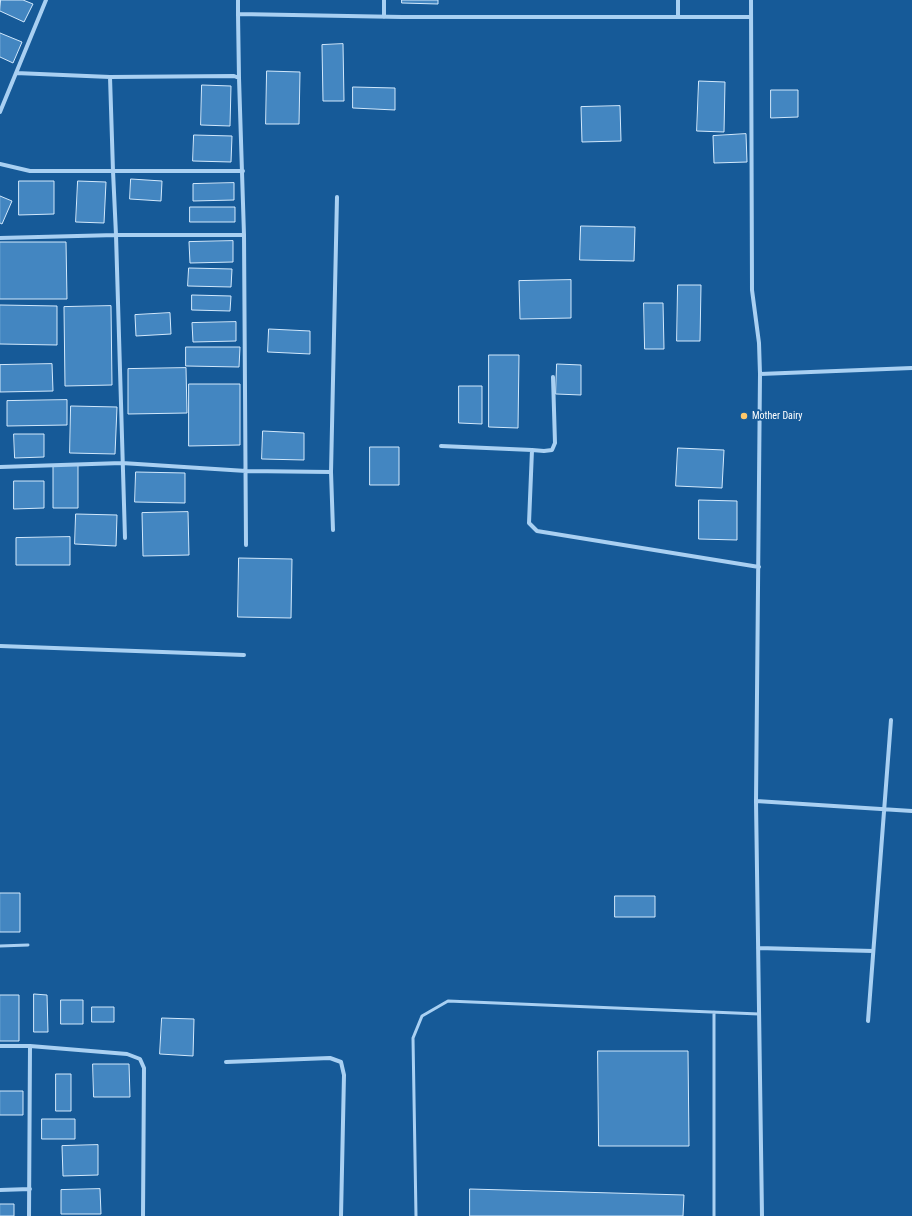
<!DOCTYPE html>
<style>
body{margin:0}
canvas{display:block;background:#165a98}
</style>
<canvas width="912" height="1216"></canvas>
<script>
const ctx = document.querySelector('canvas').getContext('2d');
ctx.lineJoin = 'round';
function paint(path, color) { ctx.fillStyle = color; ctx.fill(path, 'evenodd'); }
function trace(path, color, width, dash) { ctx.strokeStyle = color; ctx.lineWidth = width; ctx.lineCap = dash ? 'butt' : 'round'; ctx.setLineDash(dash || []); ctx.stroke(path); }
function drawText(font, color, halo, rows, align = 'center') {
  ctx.font = font + ' "Roboto Condensed",sans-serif'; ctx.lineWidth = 3.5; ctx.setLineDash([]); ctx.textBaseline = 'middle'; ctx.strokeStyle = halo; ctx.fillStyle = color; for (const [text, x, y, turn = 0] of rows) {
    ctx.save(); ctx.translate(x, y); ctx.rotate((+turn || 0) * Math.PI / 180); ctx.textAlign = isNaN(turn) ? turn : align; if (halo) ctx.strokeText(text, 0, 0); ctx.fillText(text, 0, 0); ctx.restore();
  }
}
const building = new Path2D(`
 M 1,0 L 23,0 L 33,4 L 24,22 L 0,11 Z
 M 402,0 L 438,0 L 438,4 L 402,3 Z
 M 0,33 L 22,42 L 13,63 L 0,57 Z
 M 343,44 L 344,101 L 323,101 L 322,45 Z
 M 267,71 L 300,72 L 299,124 L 266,124 Z
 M 699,81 L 725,82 L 724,132 L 697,131 Z
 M 202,85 L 231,86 L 230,126 L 201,125 Z
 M 353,87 L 395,88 L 395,110 L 353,108 Z
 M 771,90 L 798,90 L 798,117 L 771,118 Z
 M 620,106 L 621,141 L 582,142 L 581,107 Z
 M 746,134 L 747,162 L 714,163 L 713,136 Z
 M 194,135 L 232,136 L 231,162 L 193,161 Z
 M 131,179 L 162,181 L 161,201 L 130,199 Z
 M 19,181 L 54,181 L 54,214 L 19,215 Z
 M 78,181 L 106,182 L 104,223 L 76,222 Z
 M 234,183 L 234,200 L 193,201 L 193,184 Z
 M 0,196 L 12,201 L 2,224 L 0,223 Z
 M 190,207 L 235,207 L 235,222 L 190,222 Z
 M 581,226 L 635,227 L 634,261 L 580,260 Z
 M 233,241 L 233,262 L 190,263 L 189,242 Z
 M 0,242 L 66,242 L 67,299 L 0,299 Z
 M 189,268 L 232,269 L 231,287 L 188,286 Z
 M 571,280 L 571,318 L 520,319 L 519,281 Z
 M 678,285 L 701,285 L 700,341 L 677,341 Z
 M 192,295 L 231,296 L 230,311 L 192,310 Z
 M 644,303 L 663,303 L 664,349 L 645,349 Z
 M 0,305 L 57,306 L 57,345 L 0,344 Z
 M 111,306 L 112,385 L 65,386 L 64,307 Z
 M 170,313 L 171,334 L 136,336 L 135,315 Z
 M 236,322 L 236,341 L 193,342 L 192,323 Z
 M 269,329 L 310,331 L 310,354 L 268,352 Z
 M 186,347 L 240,347 L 239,367 L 186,366 Z
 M 489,355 L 519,355 L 518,428 L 489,427 Z
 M 52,364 L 53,391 L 0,392 L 0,365 Z
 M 557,364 L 581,365 L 581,395 L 556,394 Z
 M 186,368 L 187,413 L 128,414 L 128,369 Z
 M 189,384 L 240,384 L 240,445 L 189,446 Z
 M 459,386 L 482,386 L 482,424 L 459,423 Z
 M 67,400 L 67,425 L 7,426 L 7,401 Z
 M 71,406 L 117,407 L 115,454 L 70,453 Z
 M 263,431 L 304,433 L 304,460 L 262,459 Z
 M 14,434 L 44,434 L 44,457 L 15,458 Z
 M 370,447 L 399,447 L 399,485 L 370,485 Z
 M 678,448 L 724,450 L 722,488 L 676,486 Z
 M 78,465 L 78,508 L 53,508 L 53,466 Z
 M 136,472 L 185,473 L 185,503 L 135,502 Z
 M 14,481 L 44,481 L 44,508 L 14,509 Z
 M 699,500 L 737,501 L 737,540 L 699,539 Z
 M 188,512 L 189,555 L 143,556 L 142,513 Z
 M 76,514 L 117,515 L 116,546 L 75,544 Z
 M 70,537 L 70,565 L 16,565 L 16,538 Z
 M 239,558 L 292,559 L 291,618 L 238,617 Z
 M 0,893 L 20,893 L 20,932 L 0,932 Z
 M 615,896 L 655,896 L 655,917 L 615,917 Z
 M 34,994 L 47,995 L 48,1032 L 34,1032 Z
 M 0,995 L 19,995 L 19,1041 L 0,1041 Z
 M 61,1000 L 83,1000 L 83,1024 L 61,1024 Z
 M 92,1007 L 114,1007 L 114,1022 L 92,1022 Z
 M 162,1018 L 194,1019 L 193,1056 L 160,1054 Z
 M 598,1051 L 688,1051 L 689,1146 L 599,1146 Z
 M 93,1064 L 129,1064 L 130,1097 L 94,1097 Z
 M 56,1074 L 71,1074 L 71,1111 L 56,1111 Z
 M 0,1091 L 23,1091 L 23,1115 L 0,1115 Z
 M 42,1119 L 75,1119 L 75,1139 L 42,1139 Z
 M 98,1145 L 98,1175 L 63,1176 L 62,1146 Z
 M 100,1189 L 101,1214 L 61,1214 L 61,1190 Z
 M 470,1189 L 684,1195 L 683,1216 L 470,1216 Z
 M 0,1204 L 14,1204 L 14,1216 L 0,1216 Z`);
const lane = new Path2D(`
 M 0,946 L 28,945
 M 416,1216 L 413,1038 L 422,1016 L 448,1001 L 759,1014
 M 714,1216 L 714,1012`);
const street = new Path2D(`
 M 238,0 L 238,14
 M 384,0 L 384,17
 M 751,0 L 752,290 L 759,343 L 760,374 L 756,801 L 762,1216
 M 678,17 L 750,17
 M 16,73 L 110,77 L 234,76 L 239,78 L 244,235 L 246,545
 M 110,77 L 113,171 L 116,235 L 125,538
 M 239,78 L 238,14 L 402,17 L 678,17 L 678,0
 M 0,112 L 46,0
 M 0,164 L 30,171 L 243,171
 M 0,238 L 116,235 L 244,235
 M 760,374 L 912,368
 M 441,446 L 532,450 L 529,523 L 537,531 L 759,567
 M 532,450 L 544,451 L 552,450 L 555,443 L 553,377
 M 0,467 L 122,463 L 246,471 L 331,472 L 333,530
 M 331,472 L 337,197
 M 0,646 L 244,655
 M 756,801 L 912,811
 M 758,948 L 873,951
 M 868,1021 L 891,720
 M 0,1046 L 30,1046 L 127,1054 L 140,1059 L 144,1068 L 143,1216
 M 226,1062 L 330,1058 L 341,1062 L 344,1075 L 341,1216
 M 0,1190 L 30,1189
 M 29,1216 L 30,1046`);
const markers = [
 [744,416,4,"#ffc86a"]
];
const poiNames = [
 ["Mother Dairy",752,416]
];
paint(building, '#4386c1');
trace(building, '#d1e8fc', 1);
trace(lane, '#a9d0f2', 3);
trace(street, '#a9d0f2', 4);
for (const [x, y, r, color] of markers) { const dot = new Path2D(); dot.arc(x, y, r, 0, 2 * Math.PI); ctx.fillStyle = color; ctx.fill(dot); trace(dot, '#165a98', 1.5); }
drawText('10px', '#fff', '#165a98', poiNames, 'left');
</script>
